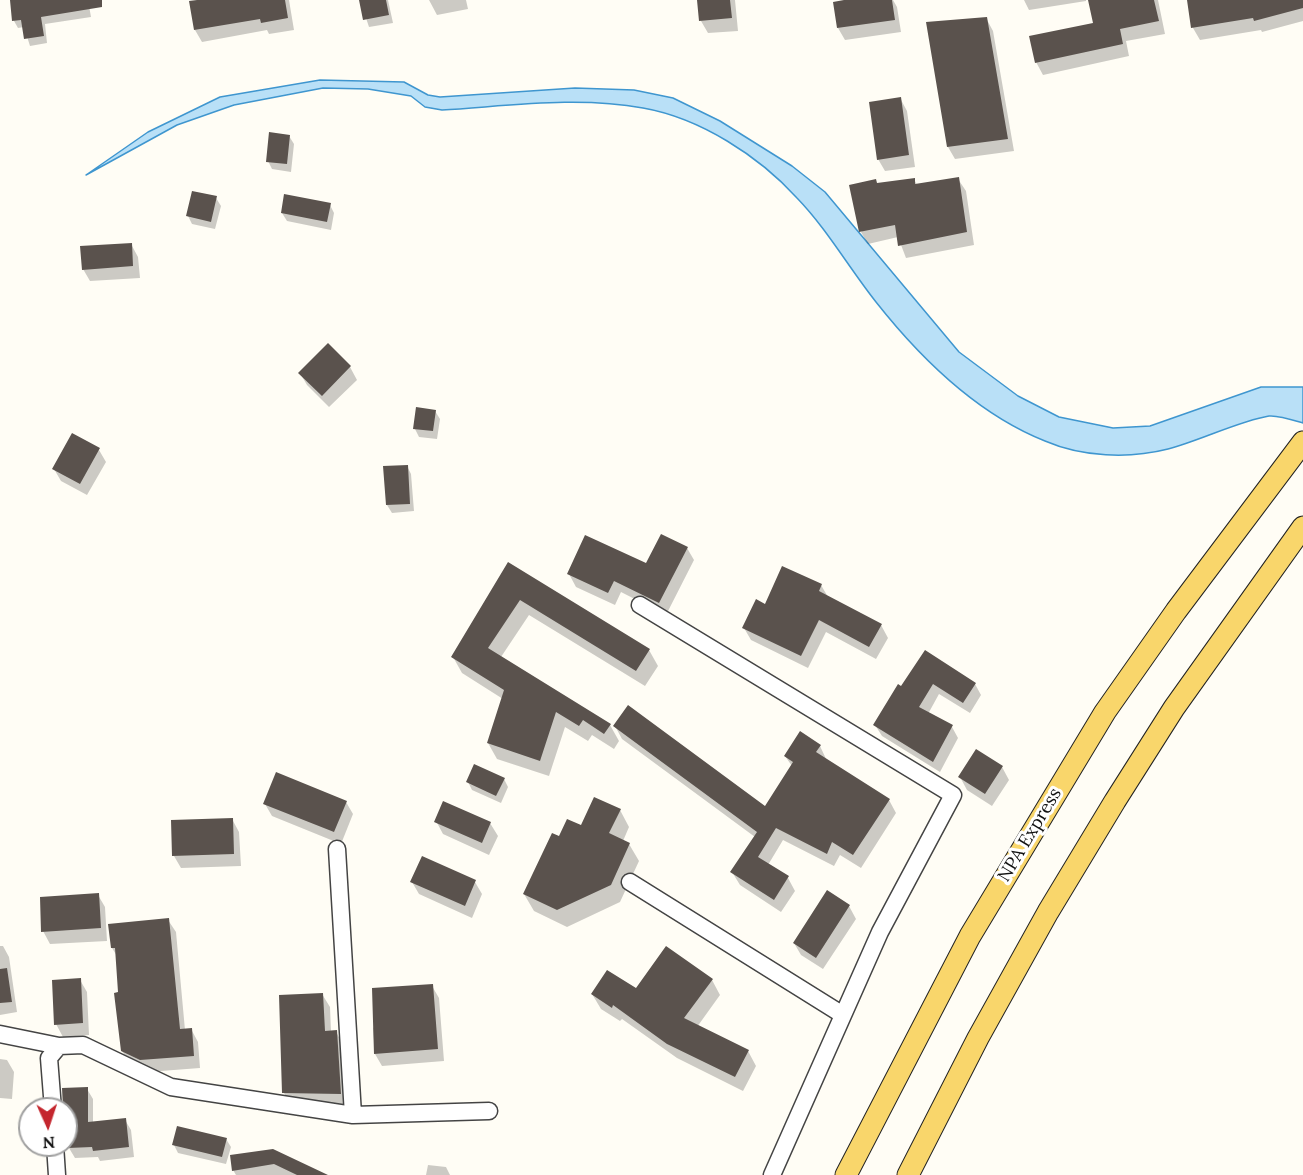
<!DOCTYPE html>
<style>
body{margin:0}
#map{position:relative;width:1303px;height:1175px;overflow:hidden;background:#fffdf5;font-family:Lora,serif}
canvas{display:block}
.north{position:absolute;left:18px;top:1097px;width:60px;height:60px;box-sizing:border-box;background:#fff;border:2px solid #a0a0a0;border-radius:50%;rotate:177deg;font-size:16px;font-weight:700;line-height:24px;text-align:center;color:#111}
.north::after{content:'';display:block;margin:auto;width:21px;height:27px;background:#c4262e;clip-path:polygon(50% 0,100% 100%,50% 72%,0 100%)}
</style>
<div id="map">
<canvas width="1303" height="1175"></canvas>
<div class="north">N</div>
</div>
<script>
const ctx = document.querySelector('canvas').getContext('2d');
ctx.lineJoin = 'round';
function paint(path, color) { ctx.fillStyle = color; ctx.fill(path, 'evenodd'); }
function trace(path, color, width, dash) { ctx.strokeStyle = color; ctx.lineWidth = width; ctx.lineCap = dash ? 'butt' : 'round'; ctx.setLineDash(dash || []); ctx.stroke(path); }
function drawText(font, color, halo, rows, align = 'center') {
  ctx.font = font + ' Lora,serif'; ctx.lineWidth = 6; ctx.setLineDash([]); ctx.textBaseline = 'middle'; ctx.strokeStyle = halo; ctx.fillStyle = color; for (const [text, x, y, turn = 0] of rows) {
    ctx.save(); ctx.translate(x, y); ctx.rotate((+turn || 0) * Math.PI / 180); ctx.textAlign = isNaN(turn) ? turn : align; if (halo) ctx.strokeText(text, 0, 0); ctx.fillText(text, 0, 0); ctx.restore();
  }
}
const water = new Path2D(`
 M 320,80 L 404,82 L 428,95 L 440,97 L 575,88 L 634,90 L 673,98 L 720,121 L 792,166 L 825,192 L 959,352 L 1018,396 L 1059,417 L 1113,428 L 1150,426 L 1261,387 L 1303,387 L 1303,423 C 1293,420 1278,415 1269,416 C 1239,421 1199,441 1168,449 C 1129,459 1082,457 1045,441 C 977,414 921,359 876,302 C 849,268 827,229 797,198 C 759,156 700,118 643,108 C 577,96 509,106 442,110 L 425,107 L 411,96 L 368,89 L 323,88 L 234,105 L 177,125 L 86,175 L 148,132 L 220,97 Z`);
const shadow = new Path2D(`
 M 11,0 L 88,0 L 91,17 L 45,24 L 47,43 L 30,46 L 24,27 L 18,28 L 14,21 Z
 M 205,0 L 289,0 L 294,30 L 269,34 L 267,30 L 202,42 L 195,30 L 191,3 Z
 M 360,0 L 388,0 L 393,23 L 369,27 Z
 M 429,0 L 469,0 L 466,0 L 468,9 L 437,15 Z
 M 699,0 L 735,0 L 738,31 L 708,33 L 701,21 Z
 M 854,0 L 893,0 L 897,7 L 901,32 L 845,40 L 838,28 Z
 M 1024,0 L 1086,0 L 1086,1 L 1029,10 Z
 M 1090,0 L 1158,0 L 1165,34 L 1126,41 L 1129,56 L 1043,75 L 1036,62 L 1095,24 Z
 M 1188,0 L 1303,0 L 1303,21 L 1262,32 L 1261,30 L 1200,40 L 1193,28 Z
 M 986,18 L 993,31 L 1014,151 L 955,159 L 948,147 Z
 M 900,98 L 907,111 L 915,167 L 885,171 L 878,159 Z
 M 289,136 L 294,144 L 291,172 L 272,169 L 268,161 Z
 M 914,179 L 917,185 L 958,179 L 966,191 L 974,245 L 906,258 L 898,237 L 868,244 L 861,232 Z
 M 216,198 L 221,206 L 215,229 L 192,224 L 188,216 Z
 M 330,205 L 334,213 L 331,230 L 287,221 L 282,213 Z
 M 131,244 L 138,257 L 140,278 L 90,281 L 83,269 Z
 M 328,345 L 350,367 L 357,380 L 329,407 L 307,385 L 300,373 Z
 M 435,411 L 440,419 L 437,439 L 419,437 L 415,429 Z
 M 99,450 L 106,462 L 87,495 L 61,481 L 54,469 Z
 M 407,466 L 411,474 L 414,511 L 392,513 L 387,505 Z
 M 687,548 L 694,560 L 666,615 L 621,592 L 615,605 L 576,587 L 569,574 L 647,565 Z
 M 509,564 L 649,650 L 658,666 L 645,686 L 529,615 L 501,657 L 610,725 L 619,741 L 614,749 L 592,735 L 588,741 L 565,727 L 549,776 L 497,759 L 488,743 L 503,699 L 462,673 L 453,657 Z
 M 821,585 L 828,597 L 881,625 L 888,638 L 876,659 L 826,632 L 808,668 L 751,640 L 744,628 L 766,606 Z
 M 925,652 L 975,684 L 981,695 L 970,713 L 939,694 L 928,714 L 952,727 L 958,738 L 940,772 L 882,736 L 875,725 Z
 M 615,726 L 765,808 L 792,766 L 785,756 L 820,746 L 827,761 L 889,800 L 896,813 L 861,868 L 840,855 L 834,866 L 783,840 L 768,865 L 788,878 L 795,891 L 781,912 L 740,885 L 732,872 L 755,837 L 622,739 Z
 M 1002,767 L 1009,780 L 992,806 L 967,790 L 960,777 Z
 M 504,779 L 508,787 L 501,803 L 472,790 L 468,782 Z
 M 346,802 L 353,814 L 341,844 L 272,816 L 265,804 Z
 M 620,810 L 629,827 L 623,841 L 629,844 L 639,861 L 620,902 L 567,927 L 534,911 L 524,894 L 581,827 Z
 M 232,819 L 239,832 L 241,866 L 181,868 L 174,856 Z
 M 436,821 L 490,823 L 498,836 L 489,855 L 443,834 Z
 M 412,882 L 475,882 L 482,894 L 472,918 L 419,894 Z
 M 98,895 L 105,907 L 107,941 L 50,944 L 43,931 Z
 M 849,906 L 856,919 L 823,969 L 801,955 L 794,943 Z
 M 168,920 L 176,932 L 185,1030 L 191,1029 L 198,1042 L 200,1068 L 148,1072 L 130,1064 L 122,1051 L 117,956 L 112,948 Z
 M 0,946 L 3,946 L 9,957 L 17,1012 L 0,1015 Z
 M 80,980 L 87,992 L 89,1035 L 63,1037 L 56,1024 Z
 M 712,980 L 720,995 L 697,1027 L 748,1051 L 756,1066 L 743,1091 L 677,1058 L 622,1019 L 620,1021 L 601,1009 L 592,994 Z
 M 432,986 L 439,998 L 444,1061 L 382,1066 L 375,1054 L 373,1028 Z
 M 322,994 L 330,1007 L 331,1032 L 336,1032 L 343,1044 L 347,1106 L 291,1105 L 284,1093 L 280,997 Z
 M 0,1059 L 7,1060 L 14,1072 L 12,1099 L 0,1098 Z
 M 87,1089 L 93,1099 L 93,1123 L 125,1120 L 131,1130 L 134,1157 L 100,1161 L 98,1157 L 75,1158 L 69,1148 L 68,1112 L 65,1107 Z
 M 226,1139 L 231,1147 L 226,1164 L 178,1153 L 174,1145 Z
 M 273,1151 L 324,1175 L 236,1175 L 233,1170 Z
 M 428,1165 L 446,1167 L 450,1175 L 426,1175 Z`);
const building = new Path2D(`
 M 10,0 L 102,0 L 102,7 L 41,17 L 44,36 L 24,39 L 21,20 L 12,21 Z
 M 197,0 L 285,0 L 288,18 L 261,23 L 260,19 L 194,30 L 189,1 Z
 M 359,0 L 386,0 L 389,15 L 363,20 Z
 M 697,0 L 730,0 L 732,18 L 699,21 Z
 M 844,0 L 892,0 L 895,20 L 837,28 L 833,2 Z
 M 1088,0 L 1154,0 L 1159,21 L 1120,29 L 1123,44 L 1035,63 L 1029,36 L 1093,23 Z
 M 1187,0 L 1303,0 L 1303,8 L 1254,21 L 1253,18 L 1191,28 Z
 M 987,17 L 1008,139 L 947,147 L 926,22 Z
 M 901,97 L 909,155 L 877,160 L 869,102 Z
 M 269,132 L 290,135 L 287,164 L 266,162 Z
 M 959,177 L 967,232 L 898,246 L 895,225 L 859,232 L 849,185 L 876,179 L 877,183 L 915,178 L 915,184 Z
 M 192,191 L 217,196 L 211,222 L 186,216 Z
 M 284,194 L 331,203 L 327,222 L 281,213 Z
 M 132,243 L 133,266 L 82,270 L 80,246 Z
 M 328,343 L 351,366 L 322,396 L 298,373 Z
 M 416,407 L 436,410 L 433,431 L 413,429 Z
 M 72,433 L 100,448 L 80,484 L 52,469 Z
 M 408,465 L 410,504 L 386,505 L 383,466 Z
 M 661,534 L 688,547 L 659,603 L 614,581 L 608,593 L 567,574 L 585,535 L 646,563 Z
 M 508,562 L 650,649 L 636,671 L 520,600 L 488,648 L 611,724 L 604,734 L 583,720 L 579,726 L 556,712 L 540,761 L 487,743 L 504,690 L 451,657 Z
 M 782,566 L 822,584 L 819,591 L 882,624 L 869,647 L 819,620 L 801,656 L 742,628 L 756,599 L 765,604 Z
 M 925,650 L 976,683 L 963,703 L 933,684 L 919,707 L 953,725 L 933,762 L 873,725 L 898,684 L 901,686 Z
 M 628,705 L 765,806 L 793,762 L 784,756 L 800,731 L 821,745 L 816,752 L 890,799 L 853,855 L 832,842 L 827,854 L 776,828 L 758,857 L 789,876 L 774,900 L 730,872 L 757,832 L 613,726 Z
 M 976,749 L 1003,766 L 985,794 L 958,777 Z
 M 474,764 L 505,778 L 496,796 L 466,782 Z
 M 276,772 L 347,801 L 334,832 L 263,804 Z
 M 594,797 L 621,809 L 609,833 L 630,843 L 611,885 L 557,910 L 523,894 L 552,833 L 559,836 L 567,819 L 581,825 Z
 M 443,801 L 491,822 L 482,843 L 434,822 Z
 M 233,818 L 234,854 L 172,856 L 171,820 Z
 M 422,856 L 476,880 L 465,906 L 410,882 Z
 M 827,890 L 850,905 L 816,958 L 793,943 Z
 M 99,893 L 101,928 L 41,932 L 40,897 Z
 M 169,918 L 180,1029 L 192,1028 L 194,1056 L 140,1060 L 121,1051 L 114,993 L 118,992 L 115,948 L 111,948 L 108,924 Z
 M 666,946 L 713,979 L 684,1018 L 749,1050 L 735,1077 L 667,1044 L 613,1005 L 612,1008 L 591,994 L 607,970 L 636,988 Z
 M 7,968 L 12,1002 L 0,1003 L 0,969 Z
 M 81,978 L 83,1023 L 54,1025 L 52,980 Z
 M 433,984 L 438,1049 L 374,1054 L 372,988 Z
 M 323,993 L 325,1031 L 337,1030 L 341,1094 L 282,1093 L 279,995 Z
 M 88,1087 L 88,1122 L 126,1118 L 129,1147 L 93,1151 L 92,1147 L 68,1148 L 66,1108 L 63,1108 L 62,1088 Z
 M 177,1126 L 227,1138 L 222,1157 L 172,1145 Z
 M 273,1149 L 328,1175 L 297,1175 L 274,1164 L 232,1171 L 230,1155 Z`);
const minor = new Path2D(`
 M 640,605 L 953,795 L 880,932 L 772,1175
 M 630,882 L 843,1015
 M 0,1034 L 59,1046
 M 53,1109 L 49,1058 L 59,1046 L 83,1045 L 171,1087 L 353,1115 L 337,849
 M 353,1115 L 489,1111
 M 55,1145 L 57,1175`);
const major = new Path2D(`
 M 846,1175 L 970,936 L 1105,712 L 1176,611 L 1303,442
 M 908,1175 L 978,1038 L 1048,912 L 1115,801 L 1174,708 L 1303,527`);
const streetNames = [
 ["NPA Express",1030,835,-59]
];
paint(water, '#b9e0f7');
trace(water, '#3f96cf', 1.5);
paint(shadow, '#0003');
paint(building, '#5a524d');
trace(minor, '#444', 19);
trace(major, '#222', 23);
trace(minor, '#fff', 16);
trace(major, '#f9d66b', 21);
drawText('18px', '#111', '#fff', streetNames);
</script>
